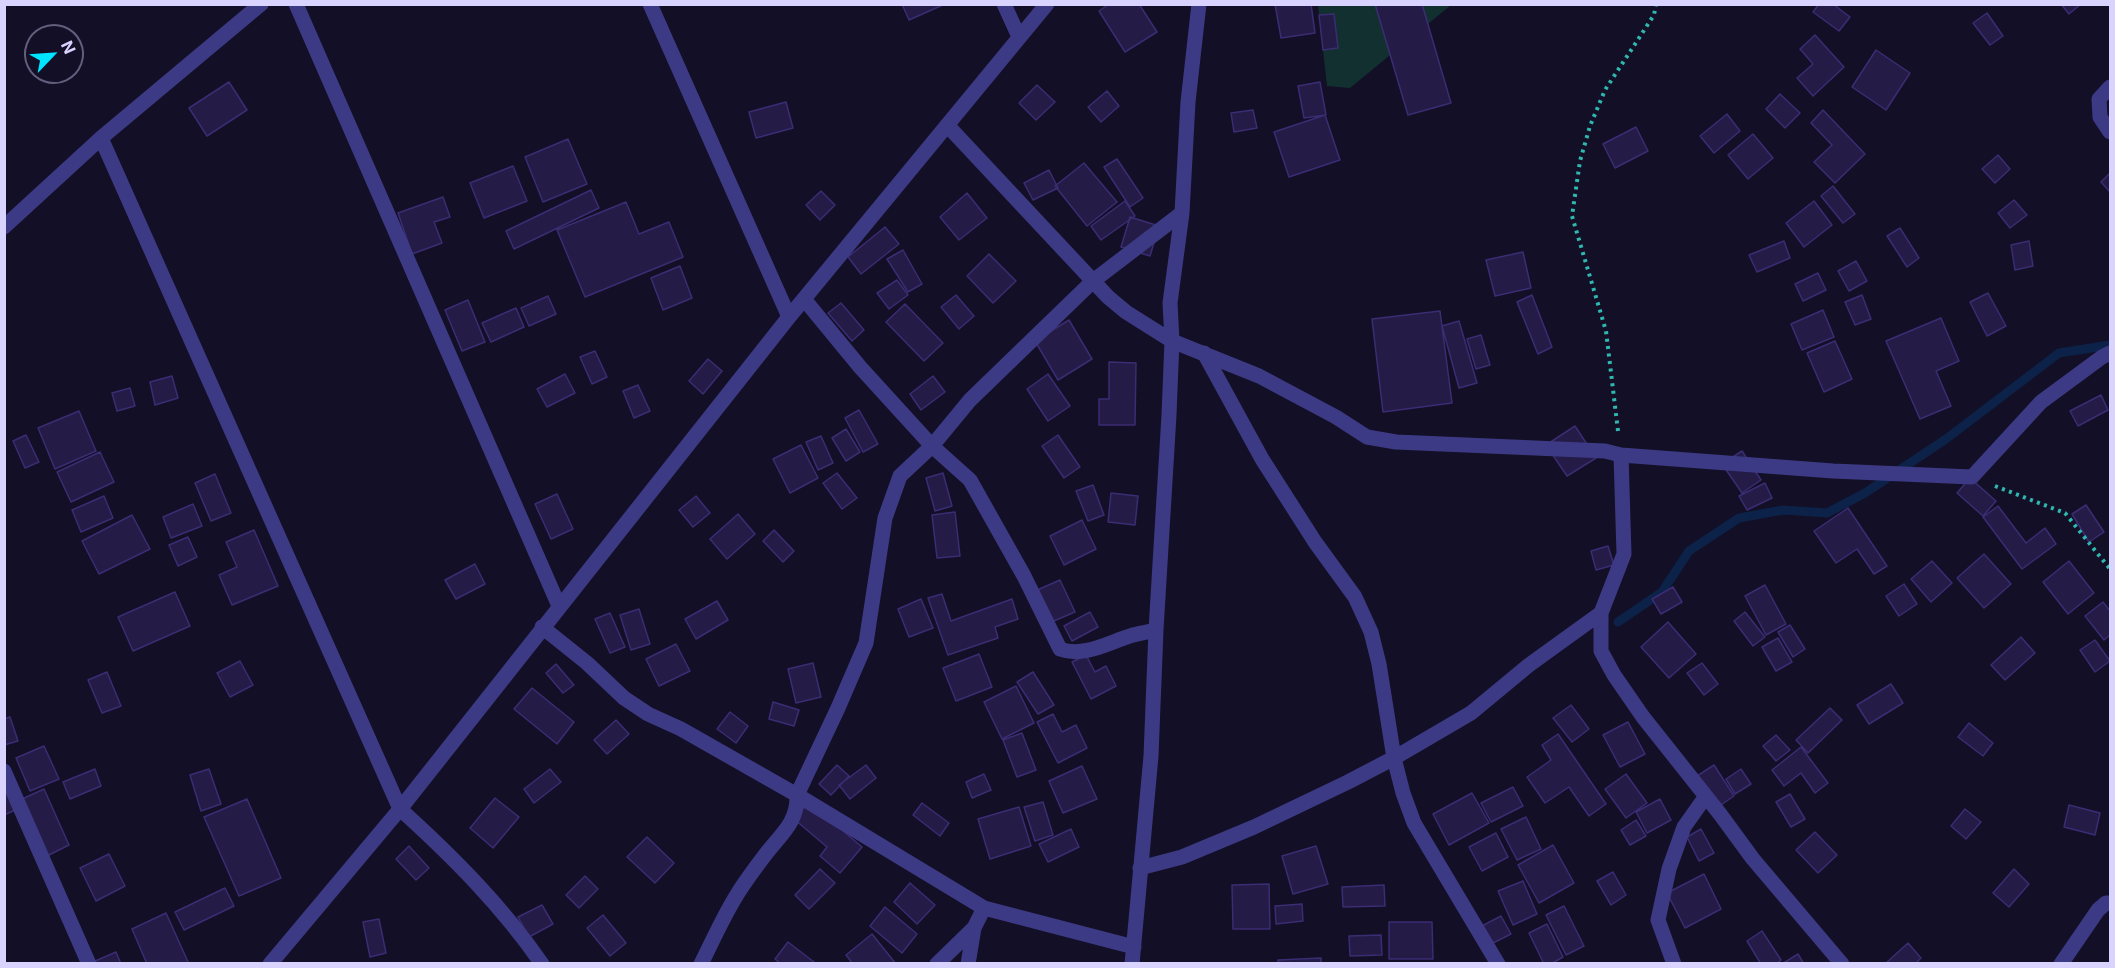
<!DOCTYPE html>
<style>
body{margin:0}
#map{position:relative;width:2115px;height:968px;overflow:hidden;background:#130f26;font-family:Inter,sans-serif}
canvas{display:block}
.frame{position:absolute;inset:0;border:6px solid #d9d4ff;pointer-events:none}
.north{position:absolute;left:24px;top:24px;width:60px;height:60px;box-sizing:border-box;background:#130f26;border:2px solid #625e7d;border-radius:50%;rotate:65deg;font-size:16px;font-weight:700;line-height:24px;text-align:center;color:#d9d4ff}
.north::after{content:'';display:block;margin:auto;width:21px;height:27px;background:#00e5ff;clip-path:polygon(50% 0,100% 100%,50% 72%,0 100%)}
</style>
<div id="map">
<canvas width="2115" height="968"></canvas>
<div class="frame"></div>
<div class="north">N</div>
</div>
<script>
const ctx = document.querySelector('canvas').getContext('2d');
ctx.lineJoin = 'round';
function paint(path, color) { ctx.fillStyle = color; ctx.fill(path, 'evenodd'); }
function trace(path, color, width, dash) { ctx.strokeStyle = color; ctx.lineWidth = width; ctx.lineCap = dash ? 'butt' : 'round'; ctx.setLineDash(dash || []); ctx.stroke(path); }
const green = new Path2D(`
 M 1318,5 L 1451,4 L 1451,5 L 1350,88 L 1327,86 Z`);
const stream = new Path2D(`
 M 1618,622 L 1662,592 L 1689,551 L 1739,518 L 1783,510 L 1827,513 L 1865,493 L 1946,439 L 2059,353 L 2110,345`);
const building = new Path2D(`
 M 902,4 L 945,4 L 909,20 Z
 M 1109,4 L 1139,4 L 1157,32 L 1125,52 L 1099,11 Z
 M 1275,4 L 1311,4 L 1315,33 L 1281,38 Z
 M 1375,4 L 1422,4 L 1451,103 L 1408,115 Z
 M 1819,4 L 1833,4 L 1850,17 L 1839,31 L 1813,12 Z
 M 2061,4 L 2081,4 L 2069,14 Z
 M 1987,13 L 2003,36 L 1990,45 L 1973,23 Z
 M 1334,14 L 1338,48 L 1323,50 L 1319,15 Z
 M 1815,35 L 1844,67 L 1813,96 L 1797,78 L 1813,64 L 1800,49 Z
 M 1876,50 L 1910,73 L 1886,110 L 1852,87 Z
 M 229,82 L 247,110 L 207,136 L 189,108 Z
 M 1320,82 L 1326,115 L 1304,118 L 1298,86 Z
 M 1037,85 L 1055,102 L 1036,120 L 1019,103 Z
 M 1107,91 L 1119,106 L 1101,122 L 1088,107 Z
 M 1780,94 L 1800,113 L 1785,128 L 1766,109 Z
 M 786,102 L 793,128 L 756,138 L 749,112 Z
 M 1253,110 L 1257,128 L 1234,132 L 1231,113 Z
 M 1823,110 L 1865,154 L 1835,183 L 1814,162 L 1832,145 L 1811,123 Z
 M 1727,114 L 1740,131 L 1714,153 L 1700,136 Z
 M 1325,115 L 1340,160 L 1289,177 L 1274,132 Z
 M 1636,127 L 1648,151 L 1615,168 L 1603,144 Z
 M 1753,134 L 1773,158 L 1748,179 L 1728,155 Z
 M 568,139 L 587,184 L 543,202 L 525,157 Z
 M 1998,155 L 2010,169 L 1995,183 L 1982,169 Z
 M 1117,159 L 1143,198 L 1130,207 L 1104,167 Z
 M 1084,163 L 1117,202 L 1087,226 L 1055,186 Z
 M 513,166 L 527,201 L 484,218 L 470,183 Z
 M 1049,170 L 1058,188 L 1033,200 L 1024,183 Z
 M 2110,173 L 2110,192 L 2101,182 Z
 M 1833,186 L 1855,214 L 1843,223 L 1821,196 Z
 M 591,190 L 599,208 L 514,249 L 506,231 Z
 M 821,191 L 835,205 L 820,220 L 806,205 Z
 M 967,193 L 987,218 L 959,240 L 940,217 Z
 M 443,197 L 450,217 L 434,222 L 442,243 L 412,254 L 398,213 Z
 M 2014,200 L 2027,215 L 2010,228 L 1998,213 Z
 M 1125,201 L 1135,216 L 1101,240 L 1091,226 Z
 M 1814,201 L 1832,225 L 1804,247 L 1786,223 Z
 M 626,202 L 639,234 L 669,222 L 683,257 L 585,297 L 557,230 Z
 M 1130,217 L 1159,226 L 1150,256 L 1121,247 Z
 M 885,227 L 899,244 L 861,274 L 848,257 Z
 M 1900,228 L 1919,258 L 1907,267 L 1887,236 Z
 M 1784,241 L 1790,258 L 1757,272 L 1749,255 Z
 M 2029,241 L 2033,266 L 2015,270 L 2011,245 Z
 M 903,250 L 922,284 L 908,292 L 887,259 Z
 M 1523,252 L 1531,288 L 1495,296 L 1486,260 Z
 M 989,254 L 1016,281 L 993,303 L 967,276 Z
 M 1856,261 L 1867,281 L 1849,291 L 1838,271 Z
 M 680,266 L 692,298 L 663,310 L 651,278 Z
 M 1818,273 L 1826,290 L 1803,301 L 1795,284 Z
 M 897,280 L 908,295 L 889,309 L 877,293 Z
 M 1988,293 L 2006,326 L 1987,336 L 1970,302 Z
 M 956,295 L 974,316 L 959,329 L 941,307 Z
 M 1532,295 L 1552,347 L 1538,354 L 1517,302 Z
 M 1862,295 L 1871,319 L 1855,325 L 1845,302 Z
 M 548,296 L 556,314 L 529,326 L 521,308 Z
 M 468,300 L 485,342 L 462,351 L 445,310 Z
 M 841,303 L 864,330 L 852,341 L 828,313 Z
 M 905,304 L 943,343 L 924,361 L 886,322 Z
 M 516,308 L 524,327 L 491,342 L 482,323 Z
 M 1823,310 L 1834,337 L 1802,350 L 1791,324 Z
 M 1440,311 L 1452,403 L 1383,412 L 1372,319 Z
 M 1941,318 L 1959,361 L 1936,371 L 1951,406 L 1920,419 L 1886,341 Z
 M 1069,320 L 1092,359 L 1058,380 L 1035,341 Z
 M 1459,321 L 1477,383 L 1459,388 L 1442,326 Z
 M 1481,335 L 1490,365 L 1476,369 L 1467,339 Z
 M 1835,341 L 1852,379 L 1824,392 L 1807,353 Z
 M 595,351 L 607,377 L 592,384 L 580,357 Z
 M 708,359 L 722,371 L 703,394 L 689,381 Z
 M 1109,362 L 1136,363 L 1135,425 L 1099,425 L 1099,399 L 1109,399 Z
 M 565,374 L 575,393 L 547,407 L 537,389 Z
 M 1048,374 L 1070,406 L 1048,421 L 1027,389 Z
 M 172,376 L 178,398 L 155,405 L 150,382 Z
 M 933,376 L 945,392 L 921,410 L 910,394 Z
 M 638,385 L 650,411 L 634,418 L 623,391 Z
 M 130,388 L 135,406 L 117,411 L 112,393 Z
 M 2101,395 L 2108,410 L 2078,426 L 2070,411 Z
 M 859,410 L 878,444 L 863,452 L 845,418 Z
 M 79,411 L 96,451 L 55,469 L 38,428 Z
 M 1575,426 L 1596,458 L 1567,476 L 1546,445 Z
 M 846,429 L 860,452 L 846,461 L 832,438 Z
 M 26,435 L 39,462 L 25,468 L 13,441 Z
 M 1058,435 L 1080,467 L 1064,478 L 1042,446 Z
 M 821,436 L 833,463 L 818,470 L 806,442 Z
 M 801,445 L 818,478 L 790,493 L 773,459 Z
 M 1742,451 L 1761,480 L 1742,493 L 1722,464 Z
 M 100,452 L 114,482 L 71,502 L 57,472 Z
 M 837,473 L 857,498 L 842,509 L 823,483 Z
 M 943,473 L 952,506 L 935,511 L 926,478 Z
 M 215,474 L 231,513 L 211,521 L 195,483 Z
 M 1970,478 L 1996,501 L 1983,516 L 1957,493 Z
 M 1765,483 L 1772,498 L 1747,510 L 1739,496 Z
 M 1093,485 L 1104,515 L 1088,521 L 1076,491 Z
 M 1111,493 L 1138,496 L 1135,525 L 1108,522 Z
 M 557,494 L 573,529 L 551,539 L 535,504 Z
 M 104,496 L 113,518 L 81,532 L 72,510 Z
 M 696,496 L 710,513 L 693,527 L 679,510 Z
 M 193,504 L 202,526 L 171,538 L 163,517 Z
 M 2086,505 L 2104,532 L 2089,542 L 2072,514 Z
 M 1998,506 L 2026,543 L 2045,528 L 2056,544 L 2022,569 L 1983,517 Z
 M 1848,508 L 1887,566 L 1874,574 L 1857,549 L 1836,563 L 1814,531 Z
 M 955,512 L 960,556 L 937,558 L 932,515 Z
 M 738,514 L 755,534 L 727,559 L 710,539 Z
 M 132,515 L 150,549 L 99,574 L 82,541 Z
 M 1082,520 L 1096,549 L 1064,565 L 1050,536 Z
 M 254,530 L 278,586 L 232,605 L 219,575 L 237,567 L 226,542 Z
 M 774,530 L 794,551 L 783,562 L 763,541 Z
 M 188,537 L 197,557 L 178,566 L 169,545 Z
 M 1608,546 L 1614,565 L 1596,570 L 1591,551 Z
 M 1984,554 L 2011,584 L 1984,608 L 1957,578 Z
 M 1932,561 L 1952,583 L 1931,602 L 1911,579 Z
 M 2069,561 L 2094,593 L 2068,614 L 2043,582 Z
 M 475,564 L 485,584 L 456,599 L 445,580 Z
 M 1060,580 L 1075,612 L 1049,623 L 1035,591 Z
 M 1904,584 L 1917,604 L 1899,616 L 1886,596 Z
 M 1765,585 L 1786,624 L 1766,635 L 1745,596 Z
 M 1673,587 L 1682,602 L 1661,614 L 1652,599 Z
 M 175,592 L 190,626 L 133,651 L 118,617 Z
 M 942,594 L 951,621 L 1012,599 L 1018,619 L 995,627 L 998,638 L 948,655 L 928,598 Z
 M 921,599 L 933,628 L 909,637 L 898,609 Z
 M 717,601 L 728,620 L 696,639 L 685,619 Z
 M 2103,602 L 2110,611 L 2110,635 L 2104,640 L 2085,616 Z
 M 639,609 L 650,644 L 631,650 L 620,615 Z
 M 1090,612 L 1098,627 L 1072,641 L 1064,626 Z
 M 1745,612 L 1765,637 L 1753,646 L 1734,621 Z
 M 610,613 L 625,647 L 610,653 L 595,619 Z
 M 1668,622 L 1696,654 L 1669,678 L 1641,647 Z
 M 1790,625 L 1805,649 L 1793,657 L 1778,632 Z
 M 2021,637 L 2035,653 L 2005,680 L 1991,665 Z
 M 1778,638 L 1792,662 L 1776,671 L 1762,647 Z
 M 2095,640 L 2110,661 L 2095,672 L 2080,650 Z
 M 676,644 L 690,671 L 659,686 L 646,659 Z
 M 979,654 L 992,687 L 956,701 L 943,668 Z
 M 1086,655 L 1095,672 L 1106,666 L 1116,686 L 1091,699 L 1072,662 Z
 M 240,661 L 253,685 L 230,697 L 217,673 Z
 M 813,663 L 821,697 L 796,703 L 788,669 Z
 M 1702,663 L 1718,684 L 1704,695 L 1687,673 Z
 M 556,664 L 574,685 L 563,693 L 546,673 Z
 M 107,672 L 121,706 L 102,713 L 88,680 Z
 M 1033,672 L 1054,705 L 1038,714 L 1017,682 Z
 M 1891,684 L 1903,703 L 1869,724 L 1857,705 Z
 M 1016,686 L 1034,723 L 1002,739 L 984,702 Z
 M 532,688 L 574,722 L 557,744 L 514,709 Z
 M 773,702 L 799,710 L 794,726 L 769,719 Z
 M 1571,705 L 1589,729 L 1572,742 L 1553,718 Z
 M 1830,708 L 1842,720 L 1808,753 L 1796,740 Z
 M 730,712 L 748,726 L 736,743 L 717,729 Z
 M 1053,714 L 1062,732 L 1076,725 L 1087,748 L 1058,763 L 1037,722 Z
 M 10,717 L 18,741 L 4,745 L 4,719 Z
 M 616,720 L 629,734 L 607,754 L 594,740 Z
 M 1628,722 L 1645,754 L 1620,767 L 1603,735 Z
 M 1969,723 L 1993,743 L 1983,756 L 1958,737 Z
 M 1022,733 L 1036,770 L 1017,777 L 1003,740 Z
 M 1558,734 L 1606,804 L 1589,816 L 1569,787 L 1545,803 L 1527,777 L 1551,760 L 1542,745 Z
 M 1776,735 L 1790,750 L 1776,761 L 1763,746 Z
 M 44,746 L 59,779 L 30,791 L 16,758 Z
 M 1801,747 L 1828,783 L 1815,793 L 1801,773 L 1784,786 L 1772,770 Z
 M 837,765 L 849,776 L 831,795 L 819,784 Z
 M 866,765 L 876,778 L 850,799 L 839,785 Z
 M 1714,765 L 1734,796 L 1718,807 L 1697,776 Z
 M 1082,766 L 1097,799 L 1063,813 L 1049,781 Z
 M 95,769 L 101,786 L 70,799 L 63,782 Z
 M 209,769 L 221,804 L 201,811 L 190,775 Z
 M 550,769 L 561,782 L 534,803 L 524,789 Z
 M 1741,769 L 1751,784 L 1735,794 L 1726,779 Z
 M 984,774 L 991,790 L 972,798 L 966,782 Z
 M 1626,774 L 1647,803 L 1626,818 L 1605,789 Z
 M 4,780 L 20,808 L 4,815 Z
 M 1513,787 L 1523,806 L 1491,822 L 1481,803 Z
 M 44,789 L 69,845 L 47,856 L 22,799 Z
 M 1472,793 L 1489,823 L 1449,845 L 1433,814 Z
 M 1790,794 L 1805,819 L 1791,827 L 1776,802 Z
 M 495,798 L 519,817 L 493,848 L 470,828 Z
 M 247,799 L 281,878 L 239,896 L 204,817 Z
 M 1660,799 L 1671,820 L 1647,833 L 1636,812 Z
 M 809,802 L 862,847 L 840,873 L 820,856 L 827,847 L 794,819 Z
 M 1043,802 L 1053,835 L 1035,841 L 1024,807 Z
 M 922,803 L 949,823 L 940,836 L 913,815 Z
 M 2069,805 L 2100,813 L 2095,835 L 2064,827 Z
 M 1019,807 L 1031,846 L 990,859 L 978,819 Z
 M 1965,809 L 1981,822 L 1966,839 L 1951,826 Z
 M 1526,817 L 1541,849 L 1517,860 L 1501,829 Z
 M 1636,820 L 1646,836 L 1630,845 L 1621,830 Z
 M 1071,829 L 1079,847 L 1048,862 L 1039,844 Z
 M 1701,829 L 1714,853 L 1699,861 L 1687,837 Z
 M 1815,832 L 1837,855 L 1818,873 L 1796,850 Z
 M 1496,833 L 1508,857 L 1482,871 L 1469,847 Z
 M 647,837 L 674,863 L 655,883 L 627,857 Z
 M 1553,845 L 1574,883 L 1539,903 L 1518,865 Z
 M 409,846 L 429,868 L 416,880 L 396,859 Z
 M 1316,846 L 1328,884 L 1293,894 L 1282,856 Z
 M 109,854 L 125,886 L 96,901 L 80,868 Z
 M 820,869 L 835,883 L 809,909 L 795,895 Z
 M 2014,869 L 2029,884 L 2009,907 L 1993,893 Z
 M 1613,872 L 1626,895 L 1611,905 L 1597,881 Z
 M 1704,874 L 1721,909 L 1685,928 L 1667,893 Z
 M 585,876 L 598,889 L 579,908 L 566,895 Z
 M 1523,881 L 1537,914 L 1513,925 L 1498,891 Z
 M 910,883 L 935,905 L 917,924 L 894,902 Z
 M 1269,884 L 1270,929 L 1233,929 L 1232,885 Z
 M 1384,885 L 1385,906 L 1343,907 L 1342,887 Z
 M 225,888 L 234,906 L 184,930 L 175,912 Z
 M 1302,904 L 1303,921 L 1276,924 L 1275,906 Z
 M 542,905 L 553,924 L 529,937 L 518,917 Z
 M 1564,906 L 1584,946 L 1566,955 L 1546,915 Z
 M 885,907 L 917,934 L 902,953 L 870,926 Z
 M 166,913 L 189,964 L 147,964 L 132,929 Z
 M 603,915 L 626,943 L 610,956 L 587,928 Z
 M 1501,916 L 1511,934 L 1487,946 L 1478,928 Z
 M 379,919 L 386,953 L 370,957 L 363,922 Z
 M 1389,922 L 1432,922 L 1433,959 L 1389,959 Z
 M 1547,924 L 1563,957 L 1551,964 L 1544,964 L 1529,933 Z
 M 1762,931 L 1781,960 L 1776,964 L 1761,964 L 1747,941 Z
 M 872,934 L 896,964 L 853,964 L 846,955 Z
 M 1381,935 L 1382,955 L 1350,956 L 1349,936 Z
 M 788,942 L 814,962 L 813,964 L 781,964 L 775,959 Z
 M 1908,943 L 1921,958 L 1915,964 L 1885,964 Z
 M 116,952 L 121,964 L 94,964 L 93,962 Z
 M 1798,954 L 1804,964 L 1782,964 Z
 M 1321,958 L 1321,964 L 1278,964 L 1278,960 Z`);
const path = new Path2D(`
 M 1618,431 L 1606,331 L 1572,216 L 1580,161 L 1590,126 L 1605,90 L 1654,15 L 1656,4
 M 1995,486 L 2065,513 L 2110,569`);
const street = new Path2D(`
 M 296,4 L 559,606
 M 650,4 L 789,317
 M 1004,4 L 1019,37
 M 2110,87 L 2099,99 L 2100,117 L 2110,132
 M 947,125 L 1108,297 L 1126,312 L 1172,341 L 1259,376 L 1336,417 L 1367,437 L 1396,442 L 1605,451 L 1621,455 L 1833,471 L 1972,477 L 2041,402 L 2102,357 L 2110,353
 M 101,138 L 400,809 C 452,856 502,906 542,964
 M 4,227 L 101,138 L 261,4
 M 804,299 L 860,367 L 932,446 L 970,480 L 1024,576 L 1060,649 C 1084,658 1109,642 1133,635 C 1140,633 1148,632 1156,630
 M 1204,353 L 1262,459 L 1315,542 L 1355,597 L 1371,632 L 1379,664 L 1394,758 L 1403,793 L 1414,823 L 1498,964
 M 1621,455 L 1624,554 L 1601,613 L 1601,651 L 1614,675 L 1643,717 L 1720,814 L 1753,859 L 1842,964
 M 542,627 L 587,663 L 624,698 L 648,714 L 681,729 L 797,795 L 984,908 L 1134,947
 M 4,771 L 89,964
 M 1140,868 L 1182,857 L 1254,827 L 1348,782 L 1394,758 L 1471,713 L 1529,665 L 1601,613
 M 270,964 L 400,809 L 789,317 L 1047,4
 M 701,964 C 713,940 724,915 738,893 C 746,880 756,867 765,855 C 780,835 798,823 797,795 L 838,708 L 866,643 L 885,518 L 900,476 L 932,446 L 970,400 L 1093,281 L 1182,213
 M 937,964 L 974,928 L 984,908
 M 968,964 L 974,928
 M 1132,964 L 1151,756 L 1156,630 L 1169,415 L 1172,341 L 1170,303 L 1182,213 L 1188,102 L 1199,4
 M 1674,964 L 1658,920 L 1669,869 L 1684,827 L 1706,796
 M 2061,964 L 2098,910 L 2106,903 L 2110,903`);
paint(green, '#12302f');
trace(stream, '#0c2248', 9);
paint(building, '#241b47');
trace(building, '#3b2d73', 1.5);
trace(path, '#2fb8b0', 4, [3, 4.5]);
trace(street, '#3d3a85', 15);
</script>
